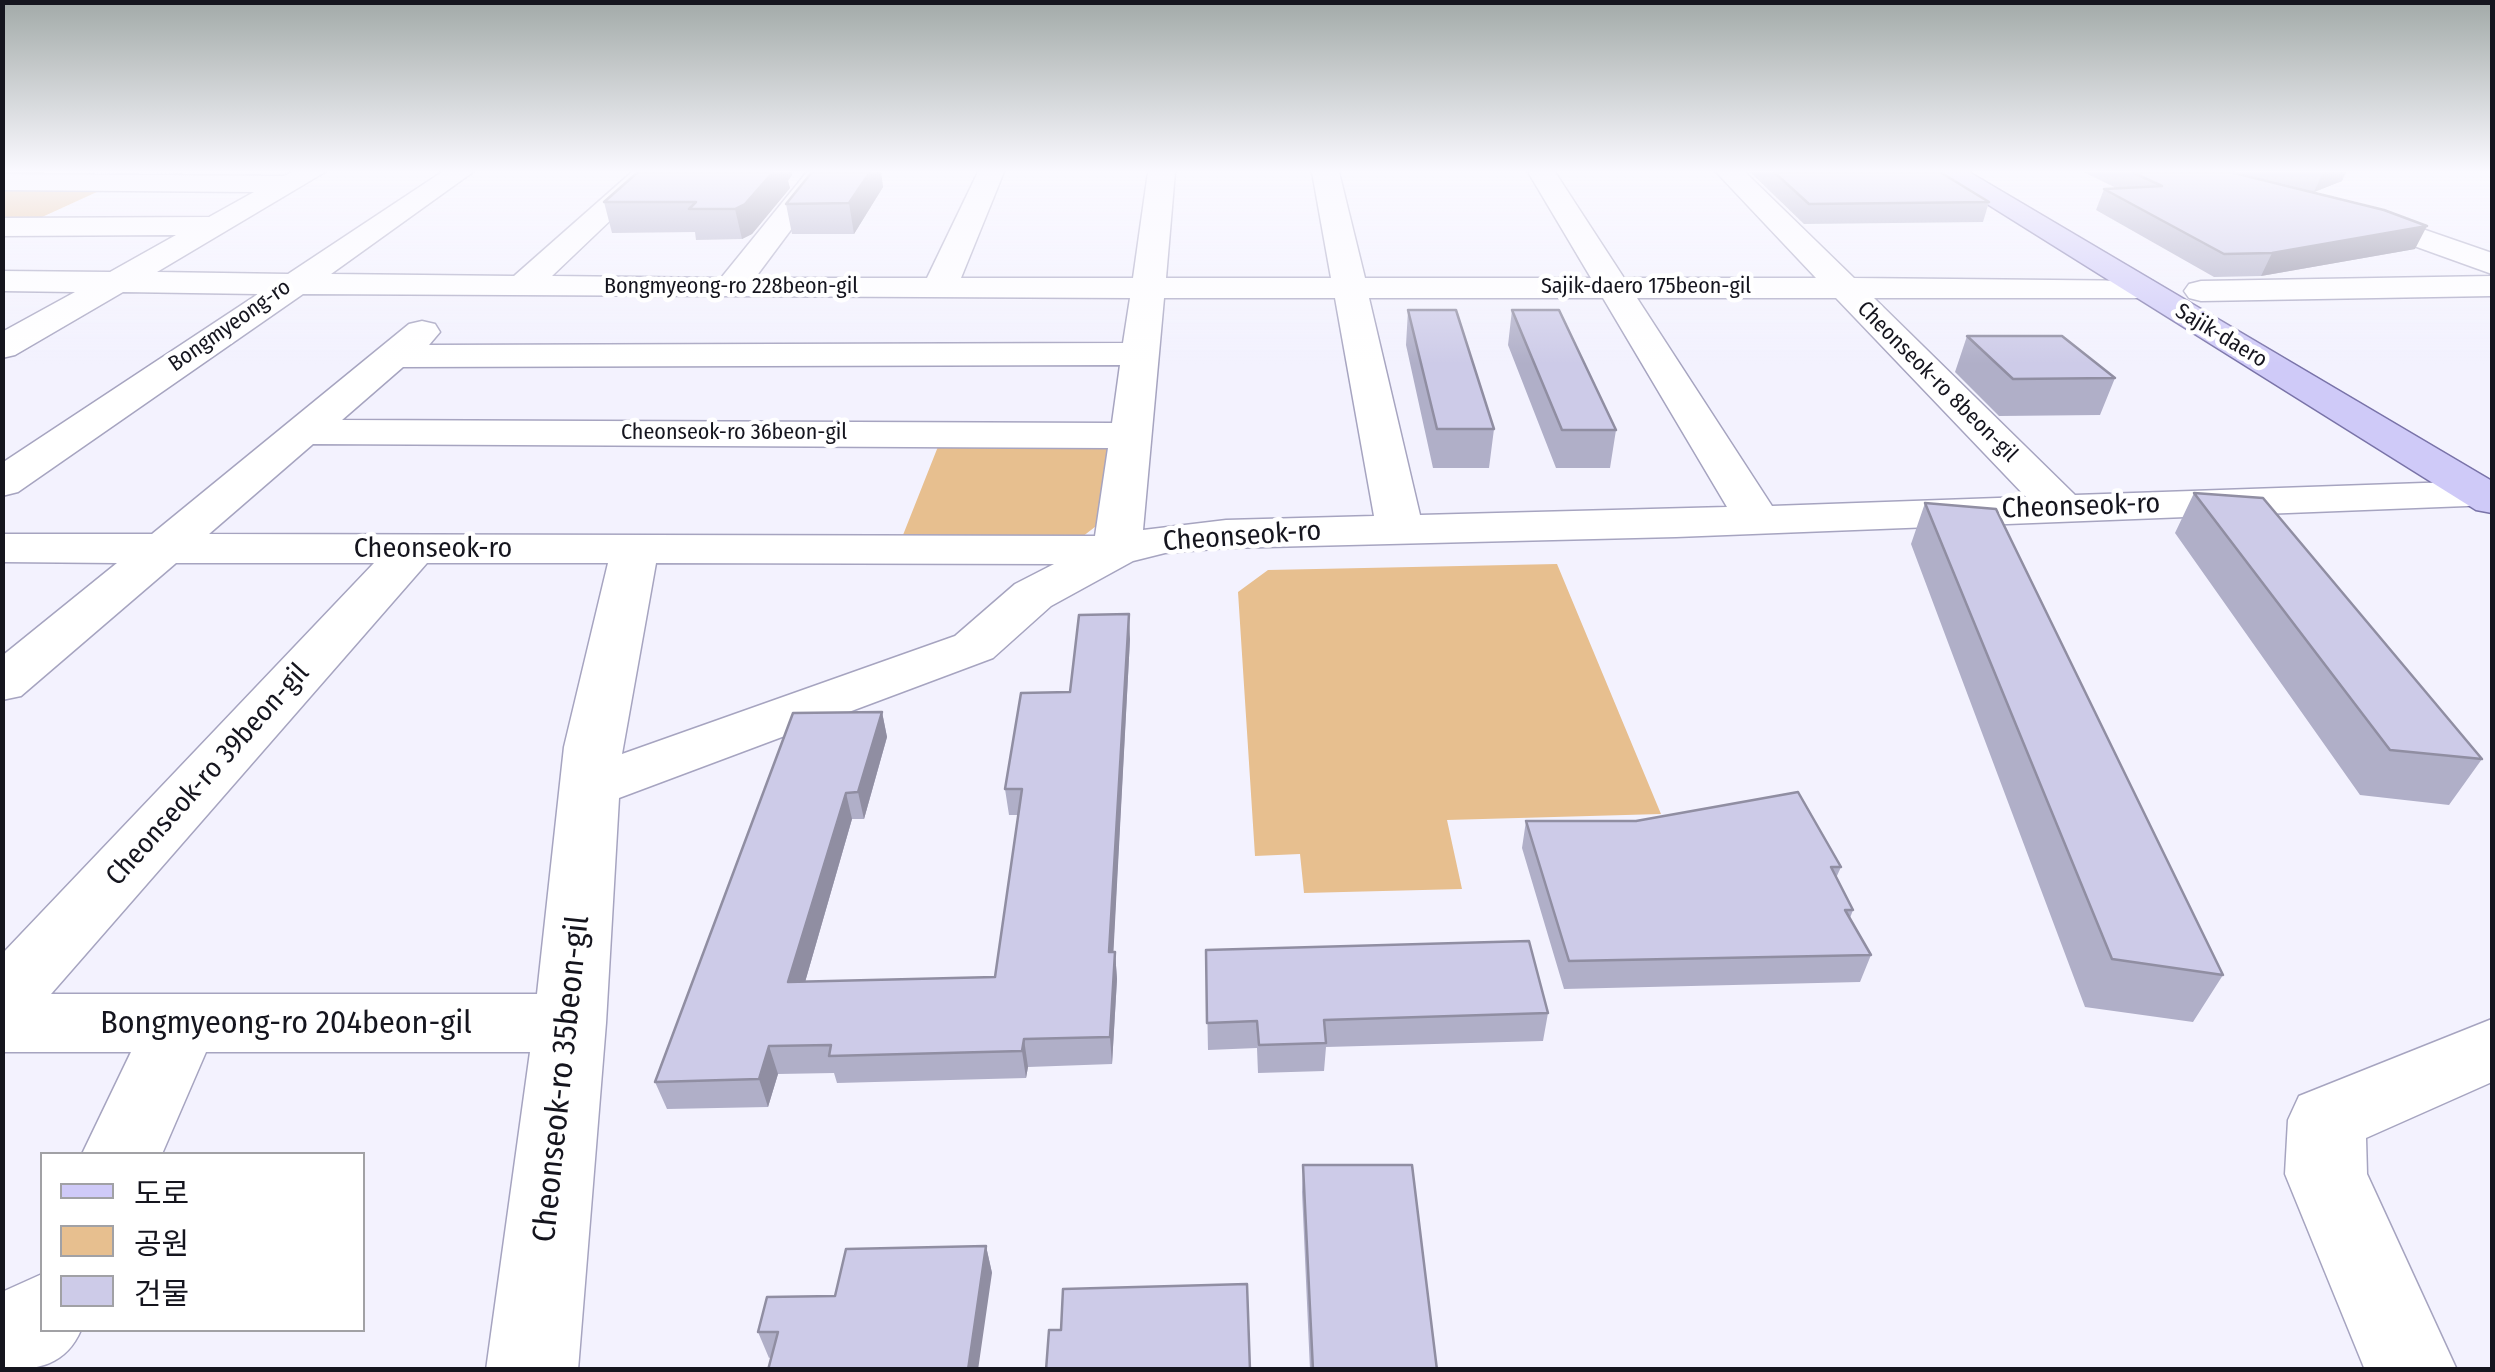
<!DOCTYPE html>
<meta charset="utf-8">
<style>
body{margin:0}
#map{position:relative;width:2495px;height:1372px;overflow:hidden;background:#f3f2fe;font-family:"Fira Sans Condensed","Noto Sans KR",sans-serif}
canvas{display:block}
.frame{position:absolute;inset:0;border:5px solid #15151e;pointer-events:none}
.legend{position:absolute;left:40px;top:1152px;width:325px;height:180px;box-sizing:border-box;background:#fff;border:2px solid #a1a1a5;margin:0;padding:12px 18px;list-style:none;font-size:30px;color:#15151e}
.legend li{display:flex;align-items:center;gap:20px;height:50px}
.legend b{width:50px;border:2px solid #a1a1a5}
</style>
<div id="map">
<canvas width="2495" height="1372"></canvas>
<div class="frame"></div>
<ul class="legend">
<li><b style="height:12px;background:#cfcaf8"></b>도로</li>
<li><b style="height:28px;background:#e7bf8f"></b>공원</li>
<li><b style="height:28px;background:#cdcbe8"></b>건물</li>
</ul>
</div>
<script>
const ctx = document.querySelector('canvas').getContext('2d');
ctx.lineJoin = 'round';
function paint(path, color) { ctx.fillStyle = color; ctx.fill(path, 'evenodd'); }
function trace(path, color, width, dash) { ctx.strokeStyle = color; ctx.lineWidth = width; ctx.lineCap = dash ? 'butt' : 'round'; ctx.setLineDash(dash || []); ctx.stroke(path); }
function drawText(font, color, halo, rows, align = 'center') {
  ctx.font = font + ' "Fira Sans Condensed",sans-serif'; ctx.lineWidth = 9; ctx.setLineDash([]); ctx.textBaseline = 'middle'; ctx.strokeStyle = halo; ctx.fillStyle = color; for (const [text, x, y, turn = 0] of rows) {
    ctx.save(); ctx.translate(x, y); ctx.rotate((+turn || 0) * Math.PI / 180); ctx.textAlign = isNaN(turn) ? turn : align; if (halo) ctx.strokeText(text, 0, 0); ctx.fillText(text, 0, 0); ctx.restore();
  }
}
const green = new Path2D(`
 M 3,185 L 110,186 L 29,223 L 3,223 Z
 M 941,439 L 1108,445 L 1100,523 L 1082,537 L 903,535 Z
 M 1557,564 L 1661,814 L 1447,820 L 1462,889 L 1304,893 L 1300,854 L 1255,856 L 1238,592 L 1268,570 Z`);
const minor = new Path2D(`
 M 292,172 L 325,172 L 157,272 L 288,274 L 442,172 L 473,172 L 331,274 L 514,276 L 632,172 L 661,172 L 552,276 L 721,278 L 807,172 L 834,172 L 755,278 L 927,278 L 978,172 L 1004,172 L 961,278 L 1133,278 L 1148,172 L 1175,172 L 1166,278 L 1331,278 L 1312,172 L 1339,172 L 1365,278 L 1591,278 L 1528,172 L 1555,172 L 1624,278 L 1816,278 L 1716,172 L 1745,172 L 1854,278 L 2153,281 L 2158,288 L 2153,295 L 2141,298 L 1874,298 L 2075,495 L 2482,481 L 2492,483 L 2492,505 L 1676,537 L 1226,548 L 1165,553 L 1133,561 L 1051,606 L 993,658 L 619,798 L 606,1023 L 578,1370 L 486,1370 L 530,1052 L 206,1052 L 162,1154 L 82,1154 L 131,1052 L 2,1052 L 2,954 L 374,563 L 176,563 L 21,696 L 2,700 L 2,656 L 117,563 L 2,562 L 2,534 L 152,534 L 409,324 L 422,321 L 435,324 L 440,332 L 429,345 L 1123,343 L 1130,298 L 303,294 L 18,492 L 2,496 L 2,463 L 258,294 L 123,292 L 15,355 L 2,358 L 2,332 L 75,292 L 2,291 L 2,271 L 110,272 L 176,235 L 2,236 L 2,218 L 209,217 L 254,192 L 2,190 L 2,174 L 284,176 ZM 1164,298 L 1335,298 L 1374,516 L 1226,520 L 1143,530 ZM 1369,298 L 1603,298 L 1727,507 L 1420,515 ZM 1637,298 L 1836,298 L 2026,497 L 1772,506 ZM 1120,365 L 1112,423 L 342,420 L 403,367 ZM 313,444 L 1108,448 L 1095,536 L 209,534 ZM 427,563 L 608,563 L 564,747 L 537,994 L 51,994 ZM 656,563 L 1054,564 L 1015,584 L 955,636 L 622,754 Z
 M 2350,204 L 2492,253 L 2492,274 L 2339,219 L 2335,213 L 2339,207 Z
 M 2492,276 L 2492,296 L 2201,301 L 2189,298 L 2184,291 L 2189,284 L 2201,281 Z
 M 2492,1019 L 2492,1082 L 2366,1138 L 2367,1174 L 2457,1370 L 2365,1370 L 2285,1174 L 2288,1120 L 2299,1096 Z
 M 42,1274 L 42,1330 L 81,1330 C 66,1365 38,1370 2,1370 L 2,1292 Z`);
const major = new Path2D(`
 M 1936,172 L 1969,172 L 2492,481 L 2492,513 L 2476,510 Z`);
const wall = new Path2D(`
 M 812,172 L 881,172 L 883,187 L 854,234 L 792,234 L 786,204 Z
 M 1750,172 L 1940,172 L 1989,202 L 1983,222 L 1804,224 Z
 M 2084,172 L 2230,172 L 2415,249 L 2261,276 L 2214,277 L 2096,210 L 2104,189 L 2116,188 Z
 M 2231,172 L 2346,172 L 2342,181 L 2314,192 Z
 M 792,175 L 788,181 L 790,188 L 752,234 L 742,239 L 696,240 L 695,232 L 612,233 L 604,202 Z
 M 1408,310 L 1494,429 L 1489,468 L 1433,468 L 1406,345 Z
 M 1512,310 L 1616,430 L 1610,468 L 1556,468 L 1508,345 Z
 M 1967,336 L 2115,378 L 2100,415 L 1999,416 L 1955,372 Z
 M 2194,493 L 2482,759 L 2449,805 L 2360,795 L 2175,533 Z
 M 1925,503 L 2223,975 L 2193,1022 L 2085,1007 L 1911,544 Z
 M 1130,639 L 1113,952 L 1115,952 L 1117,979 L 1112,1064 L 1028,1067 L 1026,1078 L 837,1083 L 834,1073 L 778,1074 L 768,1107 L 667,1109 L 655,1082 L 882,712 L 887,737 L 864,819 L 852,819 L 805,982 L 995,977 L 1019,815 L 1009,815 L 1005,789 L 1070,692 Z
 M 1526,821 L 1841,867 L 1836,878 L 1853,910 L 1850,918 L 1871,955 L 1860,982 L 1564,989 L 1522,848 Z
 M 1206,950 L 1548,1013 L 1543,1041 L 1326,1047 L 1324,1071 L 1258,1073 L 1257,1048 L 1208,1050 Z
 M 1303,1165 L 1437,1370 L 1310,1370 L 1302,1192 Z
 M 986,1246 L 992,1273 L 769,1358 L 758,1332 L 835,1296 Z`);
const shadedWall = new Path2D(`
 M 773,172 L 792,172 L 792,175 L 788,181 L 790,188 L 752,234 L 742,239 L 735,209 Z
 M 870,172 L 881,172 L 883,187 L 854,234 L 849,203 Z
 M 2323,172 L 2346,172 L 2342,181 L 2314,192 Z
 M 2427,226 L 2415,249 L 2261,276 L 2272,253 Z
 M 1129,614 L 1130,639 L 1112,979 L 1109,952 Z
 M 882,712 L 887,737 L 864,819 L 858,792 Z
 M 846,793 L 852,819 L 797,1010 L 788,982 Z
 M 1115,952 L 1117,979 L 1112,1064 L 1110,1037 Z
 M 1024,1039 L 1028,1067 L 1026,1078 L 1022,1051 Z
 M 769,1046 L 778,1074 L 768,1107 L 759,1079 Z
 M 986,1246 L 992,1273 L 978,1370 L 968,1370 Z`);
const building = new Path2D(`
 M 638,172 L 773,172 L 745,204 L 735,209 L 689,209 L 696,202 L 604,202 Z
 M 812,172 L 870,172 L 849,203 L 786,204 Z
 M 1774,172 L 1940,172 L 1989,202 L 1809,204 Z
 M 2132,172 L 2230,172 L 2384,210 L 2427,226 L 2272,253 L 2224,254 L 2104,189 L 2162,186 Z
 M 1408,310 L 1456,310 L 1494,429 L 1437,429 Z
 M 1512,310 L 1559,310 L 1616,430 L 1562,430 Z
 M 1967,336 L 2062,336 L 2115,378 L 2013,379 Z
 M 2194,493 L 2263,498 L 2482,759 L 2390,750 Z
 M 1925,503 L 1996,509 L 2223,975 L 2112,959 Z
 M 1129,614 L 1109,952 L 1115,952 L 1110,1037 L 1024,1039 L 1022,1051 L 829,1056 L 831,1045 L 769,1046 L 759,1079 L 655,1082 L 793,713 L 882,712 L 858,792 L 846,793 L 788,982 L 995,977 L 1022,789 L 1005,789 L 1021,693 L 1070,692 L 1079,615 Z
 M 1798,792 L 1841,867 L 1831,867 L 1853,910 L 1845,910 L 1871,955 L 1569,961 L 1526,821 L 1636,821 Z
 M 1529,941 L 1548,1013 L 1324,1020 L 1326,1043 L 1259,1045 L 1257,1021 L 1207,1023 L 1206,950 Z
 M 1303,1165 L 1412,1165 L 1437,1370 L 1313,1370 Z
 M 986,1246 L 968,1370 L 768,1370 L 778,1332 L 758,1332 L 767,1297 L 835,1296 L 846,1249 Z
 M 1247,1284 L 1250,1370 L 1046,1370 L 1049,1330 L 1061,1330 L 1063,1289 Z`);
const farStreetnames = [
 ["Bongmyeong-ro 228beon-gil",731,287],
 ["Sajik-daero 175beon-gil",1646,287],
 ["Bongmyeong-ro",230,326,-35],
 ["Sajik-daero",2221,336,31],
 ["Cheonseok-ro 8beon-gil",1937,382,45],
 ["Cheonseok-ro 36beon-gil",734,433]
];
const streetNames = [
 ["Cheonseok-ro",2081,507,-2],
 ["Cheonseok-ro",1242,537,-4],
 ["Cheonseok-ro",433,549],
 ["Cheonseok-ro 39beon-gil",208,775,-48]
];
const nearStreetnames = [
 ["Bongmyeong-ro 204beon-gil",286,1024],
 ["Cheonseok-ro 35beon-gil",562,1079,-84]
];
paint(green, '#e7bf8f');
trace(minor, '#a6a4c0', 3);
trace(major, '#7973a8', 3);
paint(minor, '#fff');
paint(major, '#cfcaf8');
paint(wall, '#b0afc8');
paint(shadedWall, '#908ea2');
paint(building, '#cdcbe8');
trace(building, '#908ea2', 2.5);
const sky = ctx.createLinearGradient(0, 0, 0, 364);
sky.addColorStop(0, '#a2aaa8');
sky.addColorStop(0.47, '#faf9ff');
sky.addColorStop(1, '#faf9ff00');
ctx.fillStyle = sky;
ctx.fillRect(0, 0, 2495, 364);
drawText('22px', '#15151e', '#fff', farStreetnames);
drawText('28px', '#15151e', '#fff', streetNames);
drawText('32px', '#15151e', '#fff', nearStreetnames);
</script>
